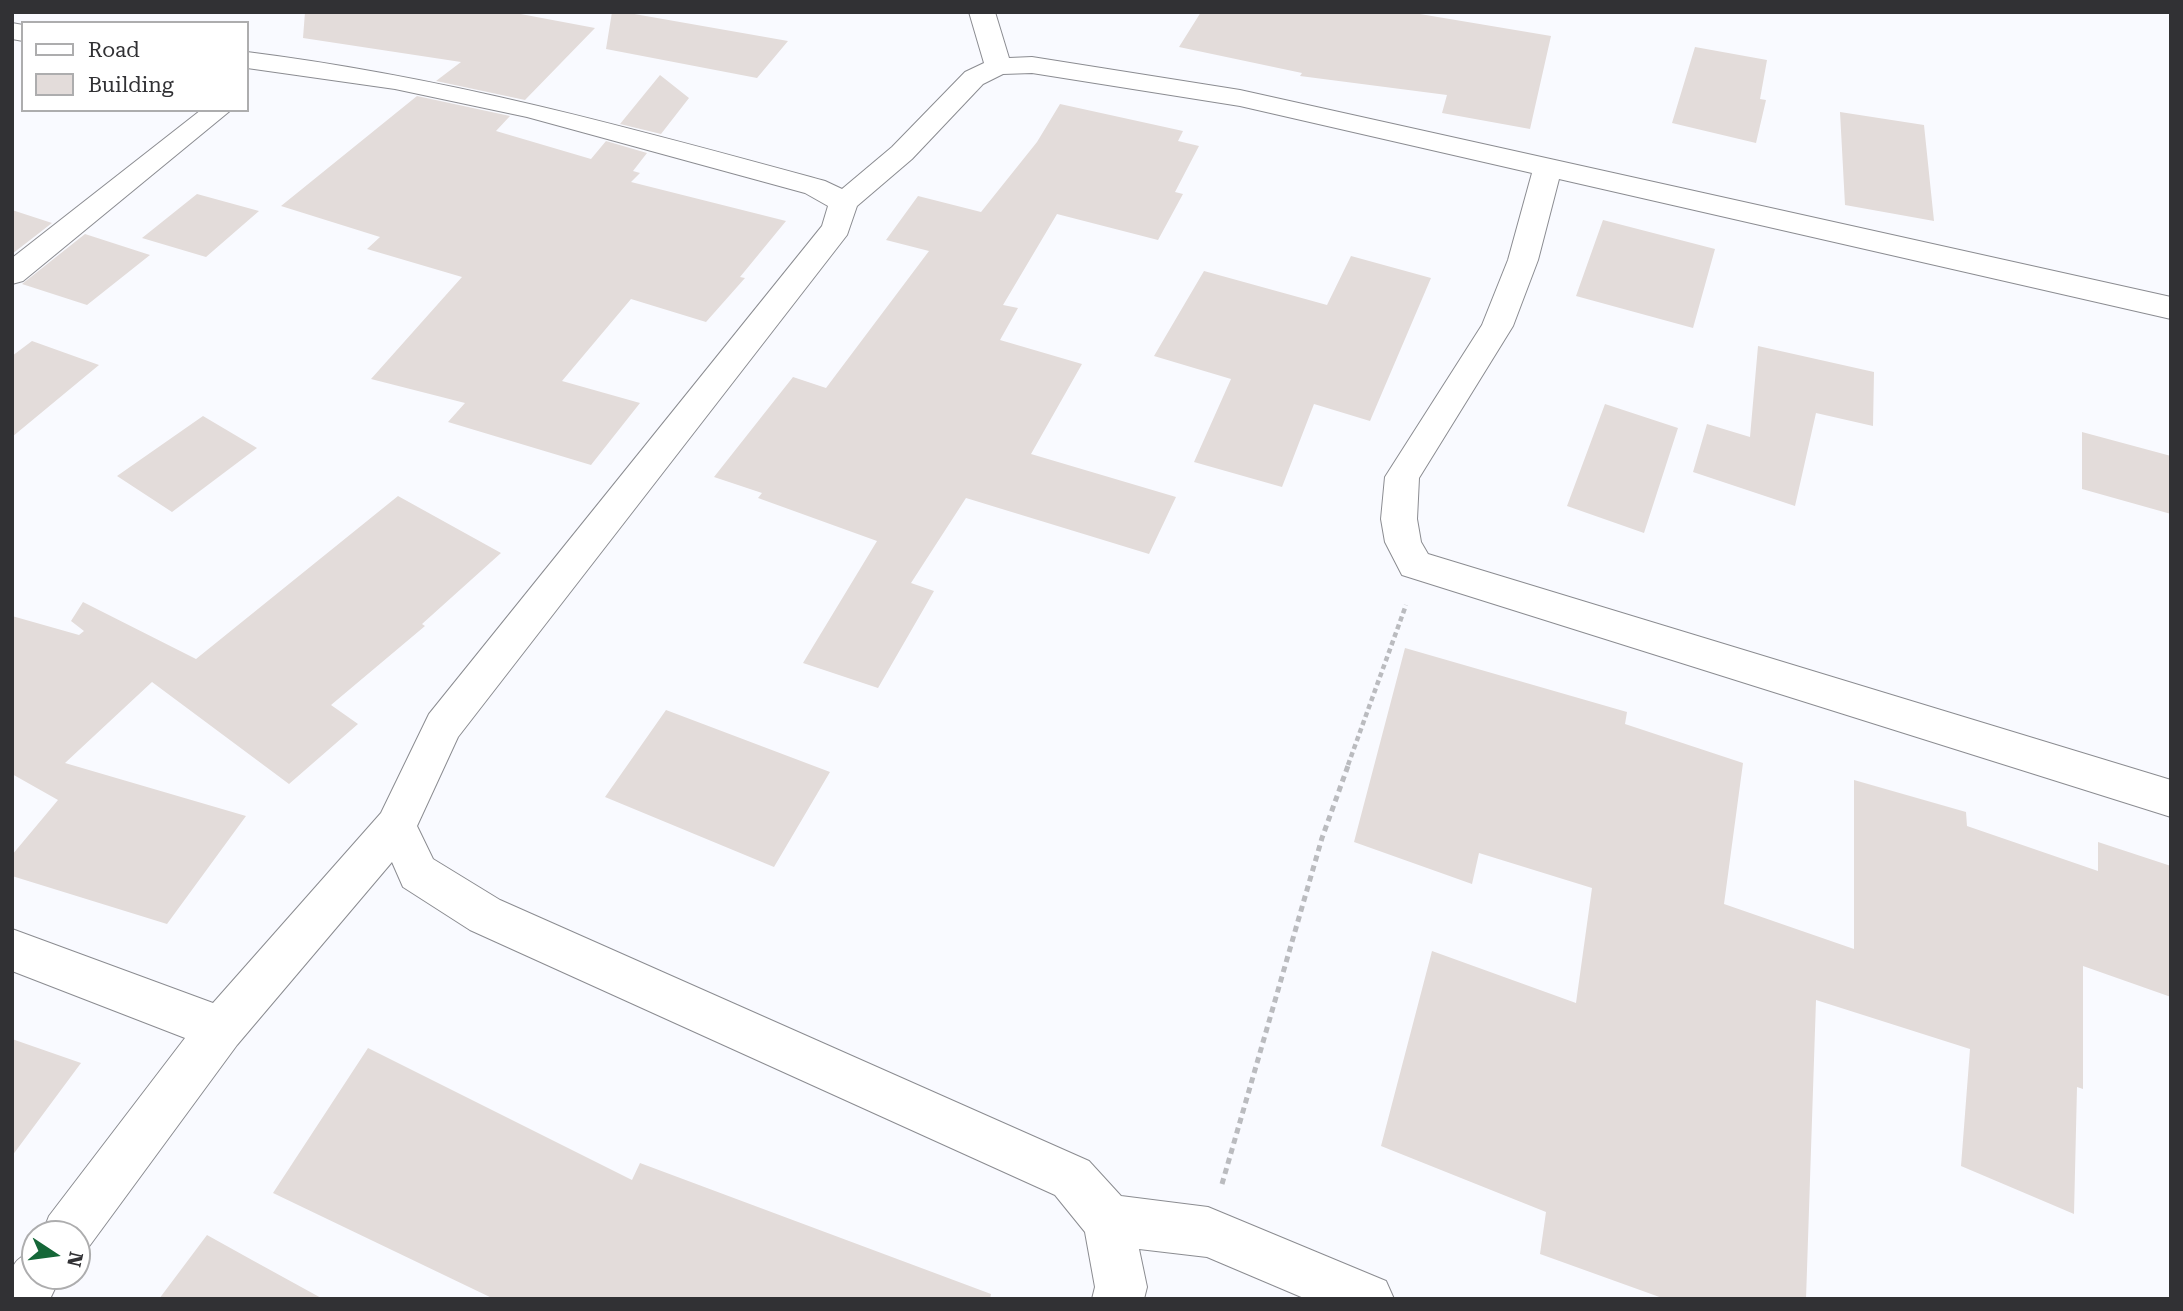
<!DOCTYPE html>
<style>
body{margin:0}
#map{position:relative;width:2183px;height:1311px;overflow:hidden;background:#f9faff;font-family:"Roboto Serif",serif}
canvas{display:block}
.frame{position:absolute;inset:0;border:14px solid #313134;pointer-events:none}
.legend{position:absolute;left:21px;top:21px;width:228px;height:91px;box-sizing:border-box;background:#fff;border:2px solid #adadae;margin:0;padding:9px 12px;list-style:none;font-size:21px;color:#313134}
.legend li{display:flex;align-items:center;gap:14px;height:35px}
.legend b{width:35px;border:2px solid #adadae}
.north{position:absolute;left:21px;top:1220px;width:70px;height:70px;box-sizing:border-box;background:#fff;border:2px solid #adadae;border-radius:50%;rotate:103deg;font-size:19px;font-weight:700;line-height:28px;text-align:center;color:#313134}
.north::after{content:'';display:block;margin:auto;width:24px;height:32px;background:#156738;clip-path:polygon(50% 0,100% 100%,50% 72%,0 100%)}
</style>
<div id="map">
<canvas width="2183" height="1311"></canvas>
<div class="frame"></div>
<ul class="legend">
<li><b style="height:9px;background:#fff"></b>Road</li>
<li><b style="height:19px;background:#e3dcda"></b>Building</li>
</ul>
<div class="north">N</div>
</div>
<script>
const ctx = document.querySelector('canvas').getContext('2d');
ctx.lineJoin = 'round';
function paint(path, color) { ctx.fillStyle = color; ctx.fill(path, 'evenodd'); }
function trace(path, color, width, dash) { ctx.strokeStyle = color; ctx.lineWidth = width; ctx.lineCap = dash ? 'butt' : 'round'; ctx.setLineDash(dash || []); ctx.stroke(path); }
const building = new Path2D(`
 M 305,12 L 510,12 L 595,28 L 525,100 L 436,81 L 461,62 L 303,38 Z
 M 612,12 L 623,12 L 788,41 L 757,78 L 606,49 Z
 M 1201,12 L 1408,12 L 1551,36 L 1530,129 L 1442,113 L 1447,95 L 1300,76 L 1302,73 L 1179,47 Z
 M 1695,47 L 1767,60 L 1760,99 L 1766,100 L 1756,143 L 1672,123 Z
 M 660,75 L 689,98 L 661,134 L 620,124 Z
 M 417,96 L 510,116 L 496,131 L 591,159 L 606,141 L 647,153 L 633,171 L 640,173 L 631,182 L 786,221 L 740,277 L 745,278 L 706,322 L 631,299 L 562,381 L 640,403 L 591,465 L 448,422 L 465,403 L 371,379 L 462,277 L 367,249 L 380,237 L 281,206 Z
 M 1060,104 L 1183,131 L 1178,141 L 1199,146 L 1175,192 L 1183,194 L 1158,240 L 1057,214 L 1003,305 L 1018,308 L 1000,340 L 1082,364 L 1031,454 L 1176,497 L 1149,554 L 966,498 L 911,583 L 934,591 L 878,688 L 803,663 L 877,541 L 758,498 L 762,493 L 714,477 L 793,377 L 826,388 L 929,251 L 886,240 L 918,196 L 981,212 L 1037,142 Z
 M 1840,112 L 1924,125 L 1934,221 L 1845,205 Z
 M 197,194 L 259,211 L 206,257 L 142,238 Z
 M 12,210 L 52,223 L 12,254 Z
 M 1603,220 L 1715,249 L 1693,328 L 1576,296 Z
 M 85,234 L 150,255 L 87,305 L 22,284 Z
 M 1351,256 L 1431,278 L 1370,421 L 1314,404 L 1282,487 L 1194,462 L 1231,379 L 1154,356 L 1204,271 L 1327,305 Z
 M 32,341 L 99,365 L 12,437 L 12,356 Z
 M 1758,346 L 1874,372 L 1873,426 L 1816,413 L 1795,506 L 1693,472 L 1707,424 L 1750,437 Z
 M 1605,404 L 1678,428 L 1644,533 L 1567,506 Z
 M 203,416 L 257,448 L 172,512 L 117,476 Z
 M 2082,432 L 2171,456 L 2171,514 L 2082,489 Z
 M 398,496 L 501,553 L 422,624 L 425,626 L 331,705 L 358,724 L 289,784 L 152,682 L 65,763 L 246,816 L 167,924 L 12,876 L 12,855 L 58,800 L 12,774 L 12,616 L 79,635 L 84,631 L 71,621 L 83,602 L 196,659 Z
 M 1405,648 L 1627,712 L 1625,724 L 1743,763 L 1724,904 L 1854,949 L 1854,780 L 1966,812 L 1967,826 L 2098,871 L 2098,842 L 2171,866 L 2171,997 L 2083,966 L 2083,1089 L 2077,1087 L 2074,1214 L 1961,1166 L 1970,1049 L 1816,1000 L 1806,1299 L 1665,1299 L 1540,1254 L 1546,1212 L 1381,1146 L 1432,951 L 1576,1003 L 1592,888 L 1479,853 L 1472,884 L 1354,842 Z
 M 666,710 L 830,772 L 774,867 L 605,797 Z
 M 12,1039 L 81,1063 L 12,1156 Z
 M 368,1048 L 632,1180 L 640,1163 L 991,1294 L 990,1299 L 494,1299 L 273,1193 Z
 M 207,1235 L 252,1260 L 323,1299 L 159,1299 Z`);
const pathFar1 = new Path2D(`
 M 1348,765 L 1406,605`);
const path = new Path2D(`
 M 1222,1184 L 1322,838 L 1349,763`);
const street = new Path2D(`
 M 969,12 L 995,12 L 1009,58 L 1032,57 L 1240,90 L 2171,297 L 2171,319 L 1559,179 L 1538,260 L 1513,326 L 1419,478 L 1417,519 L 1421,542 L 1428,554 L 2171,780 L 2171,817 L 1402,575 L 1385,542 L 1381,519 L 1385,477 L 1482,325 L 1508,260 L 1532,173 L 1240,106 L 1032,73 L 1003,74 L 983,84 L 912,159 L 857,206 L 847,235 L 458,737 L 417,826 L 433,859 L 500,900 L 1089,1161 L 1121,1196 L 1208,1207 L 1386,1281 L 1394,1299 L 1306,1299 L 1207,1257 L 1139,1249 L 1147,1287 L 1144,1299 L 1092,1299 L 1095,1287 L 1085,1232 L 1055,1195 L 470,930 L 403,887 L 392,862 L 237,1045 L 85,1252 L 77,1255 L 77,1234 L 42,1234 L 49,1216 L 185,1038 L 12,971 L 12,929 L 213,1003 L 381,813 L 429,714 L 822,226 L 828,206 L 805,193 L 527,117 L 395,89 L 247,68 L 247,52 C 447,77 631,128 825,181 L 842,189 L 892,147 L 965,72 L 984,63 Z
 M 12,23 L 23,25 L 23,41 L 12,39 Z
 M 201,110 L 231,110 L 23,281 L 12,284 L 12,258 Z
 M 35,1250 L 35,1276 L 61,1276 L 50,1299 L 12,1299 C 12,1270 6,1262 35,1250 Z`);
paint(building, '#e3dcda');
trace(street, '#8b8c91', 2);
trace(pathFar1, '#babbbf', 4.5, [5, 3.5]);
trace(path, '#babbbf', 5, [6, 4.5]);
paint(street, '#fff');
</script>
